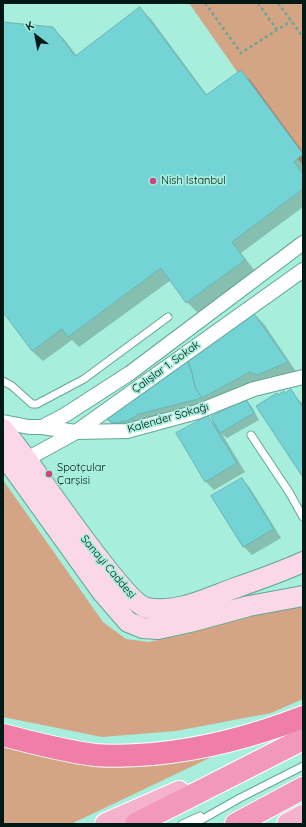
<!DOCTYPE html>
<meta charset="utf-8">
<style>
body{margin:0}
#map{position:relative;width:306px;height:827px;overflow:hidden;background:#a8eedc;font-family:Quicksand,sans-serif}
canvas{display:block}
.frame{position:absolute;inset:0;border:4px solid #001914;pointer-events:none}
.north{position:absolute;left:16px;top:16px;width:40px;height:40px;-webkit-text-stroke:3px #a8eedc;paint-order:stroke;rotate:328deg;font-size:11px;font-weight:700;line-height:16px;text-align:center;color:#001914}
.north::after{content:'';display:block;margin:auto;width:14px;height:18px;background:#001914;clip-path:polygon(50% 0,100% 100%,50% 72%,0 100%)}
</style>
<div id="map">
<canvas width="306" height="827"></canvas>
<div class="frame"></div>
<div class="north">K</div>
</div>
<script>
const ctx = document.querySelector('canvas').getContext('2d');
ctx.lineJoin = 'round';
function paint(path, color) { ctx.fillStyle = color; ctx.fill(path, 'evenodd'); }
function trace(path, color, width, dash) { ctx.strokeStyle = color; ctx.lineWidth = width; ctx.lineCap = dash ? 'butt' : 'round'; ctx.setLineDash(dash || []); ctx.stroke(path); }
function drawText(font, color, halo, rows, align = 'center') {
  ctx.font = font + ' Quicksand,sans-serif'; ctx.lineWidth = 3.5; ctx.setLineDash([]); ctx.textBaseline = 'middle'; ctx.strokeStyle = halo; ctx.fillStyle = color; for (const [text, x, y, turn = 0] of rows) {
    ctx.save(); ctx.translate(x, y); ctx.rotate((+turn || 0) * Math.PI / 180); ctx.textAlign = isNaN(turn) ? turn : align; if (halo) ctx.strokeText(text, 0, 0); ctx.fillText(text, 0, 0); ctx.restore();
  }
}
const green = new Path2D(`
 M 189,3 L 303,3 L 303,166 Z
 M 3,480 L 103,622 L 126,639 L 148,642 L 187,634 L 223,623 L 282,609 L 303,607 L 303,699 L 271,713 L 176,731 L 102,737 L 3,717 Z
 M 3,744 L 93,766 L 155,764 L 218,754 L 71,824 L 3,824 Z`);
const shadow = new Path2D(`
 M 140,9 L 151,19 L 207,95 L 240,71 L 251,81 L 303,152 L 303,207 L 241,253 L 255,271 L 198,313 L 187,302 L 171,280 L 79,347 L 72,340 L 43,361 L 32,351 L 3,310 L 3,23 L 53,28 L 64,39 L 77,56 Z
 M 253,313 L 264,324 L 297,373 L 147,422 L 114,426 L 105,417 Z
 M 290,391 L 303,404 L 303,476 L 257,406 Z
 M 246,400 L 252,407 L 259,420 L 227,438 L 222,434 L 245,472 L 214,490 L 206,482 L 208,417 L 215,424 Z
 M 242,479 L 250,488 L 281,538 L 252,555 L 243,546 Z`);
const building = new Path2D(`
 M 140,7 L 206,95 L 241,70 L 303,154 L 294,162 L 303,174 L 303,189 L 232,242 L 245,260 L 186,303 L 161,268 L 68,337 L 62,329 L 32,351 L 3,312 L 3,22 L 53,27 L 75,56 Z
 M 253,312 L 288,362 L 257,375 L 250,372 L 202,398 L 195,387 L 192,373 L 187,359 Z
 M 187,359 L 192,373 L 195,387 L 202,398 L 139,414 L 127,421 L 113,423 L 104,417 Z
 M 291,389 L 303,408 L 303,475 L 302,476 L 256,406 L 277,393 L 278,395 L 284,391 L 285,393 Z
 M 246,399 L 254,413 L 220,433 L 211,417 Z
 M 208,416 L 237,463 L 205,482 L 176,433 Z
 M 242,478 L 274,529 L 243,547 L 211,496 Z`);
const path = new Path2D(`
 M 205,3 L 241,53 L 291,21
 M 258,3 L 277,30
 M 278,3 L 303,37`);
const service = new Path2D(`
 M 3,381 L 12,386 L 32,404 L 37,404 L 84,379 L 168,317
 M 251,435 L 289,492 L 303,517
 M 182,824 L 200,816
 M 194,824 L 240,798 L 303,766`);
const minor = new Path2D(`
 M 3,422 L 29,427 L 42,427 L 65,415 L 130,373 L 303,243
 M 42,427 L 76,432 L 127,431 L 197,412 L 254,389 L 303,377
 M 27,459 L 76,432 L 303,270`);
const secondary = new Path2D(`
 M 3,429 C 11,439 19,449 27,460 C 44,483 126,604 147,608 C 177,614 207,598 235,588 C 258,580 281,572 303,562
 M 3,454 L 102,592 L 128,622 L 143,628 L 158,629 L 190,622 L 249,606 L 303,596`);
const primary = new Path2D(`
 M 106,824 L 179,792
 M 288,824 L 303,816`);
const trunk = new Path2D(`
 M 136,824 L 303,739
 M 236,824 L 303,788`);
const motorway = new Path2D(`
 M 3,735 C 33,743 64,751 95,755 C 114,757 134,755 153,754 C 205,749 254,736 303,717`);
const markers = [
 [153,181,4,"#cc4480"],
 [49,474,4,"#cc4480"]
];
const poiNames = [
 ["Nish Istanbul",161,181],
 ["Spotçular",57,468],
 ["Çarşisi",57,481]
];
const streetNames = [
 ["Çalışlar 1. Sokak",166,367,-36],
 ["Kalender Sokağı",168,418,-16],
 ["Sanayi Caddesi",108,567,50]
];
paint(green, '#d3a584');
paint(shadow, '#0003');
paint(building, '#73d3d5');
trace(building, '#6ab4b5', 1);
trace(service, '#62a696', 9);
trace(minor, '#62a696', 16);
trace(secondary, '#62a696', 22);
trace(primary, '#fff', 24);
trace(trunk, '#fff', 24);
trace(motorway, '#fff', 24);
trace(path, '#6ea497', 2.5, [3, 3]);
trace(service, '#fff', 7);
trace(minor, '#fff', 14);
trace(secondary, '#fad8e5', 20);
trace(primary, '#f5b2cb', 22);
trace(trunk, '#f298ba', 22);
trace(motorway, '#ef7ea9', 22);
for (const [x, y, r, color] of markers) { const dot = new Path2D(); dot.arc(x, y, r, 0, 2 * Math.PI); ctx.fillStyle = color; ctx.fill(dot); trace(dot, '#a8eedc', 1.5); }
drawText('11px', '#001914', '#a8eedc', poiNames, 'left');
drawText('11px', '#001914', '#a8eedc', streetNames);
</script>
